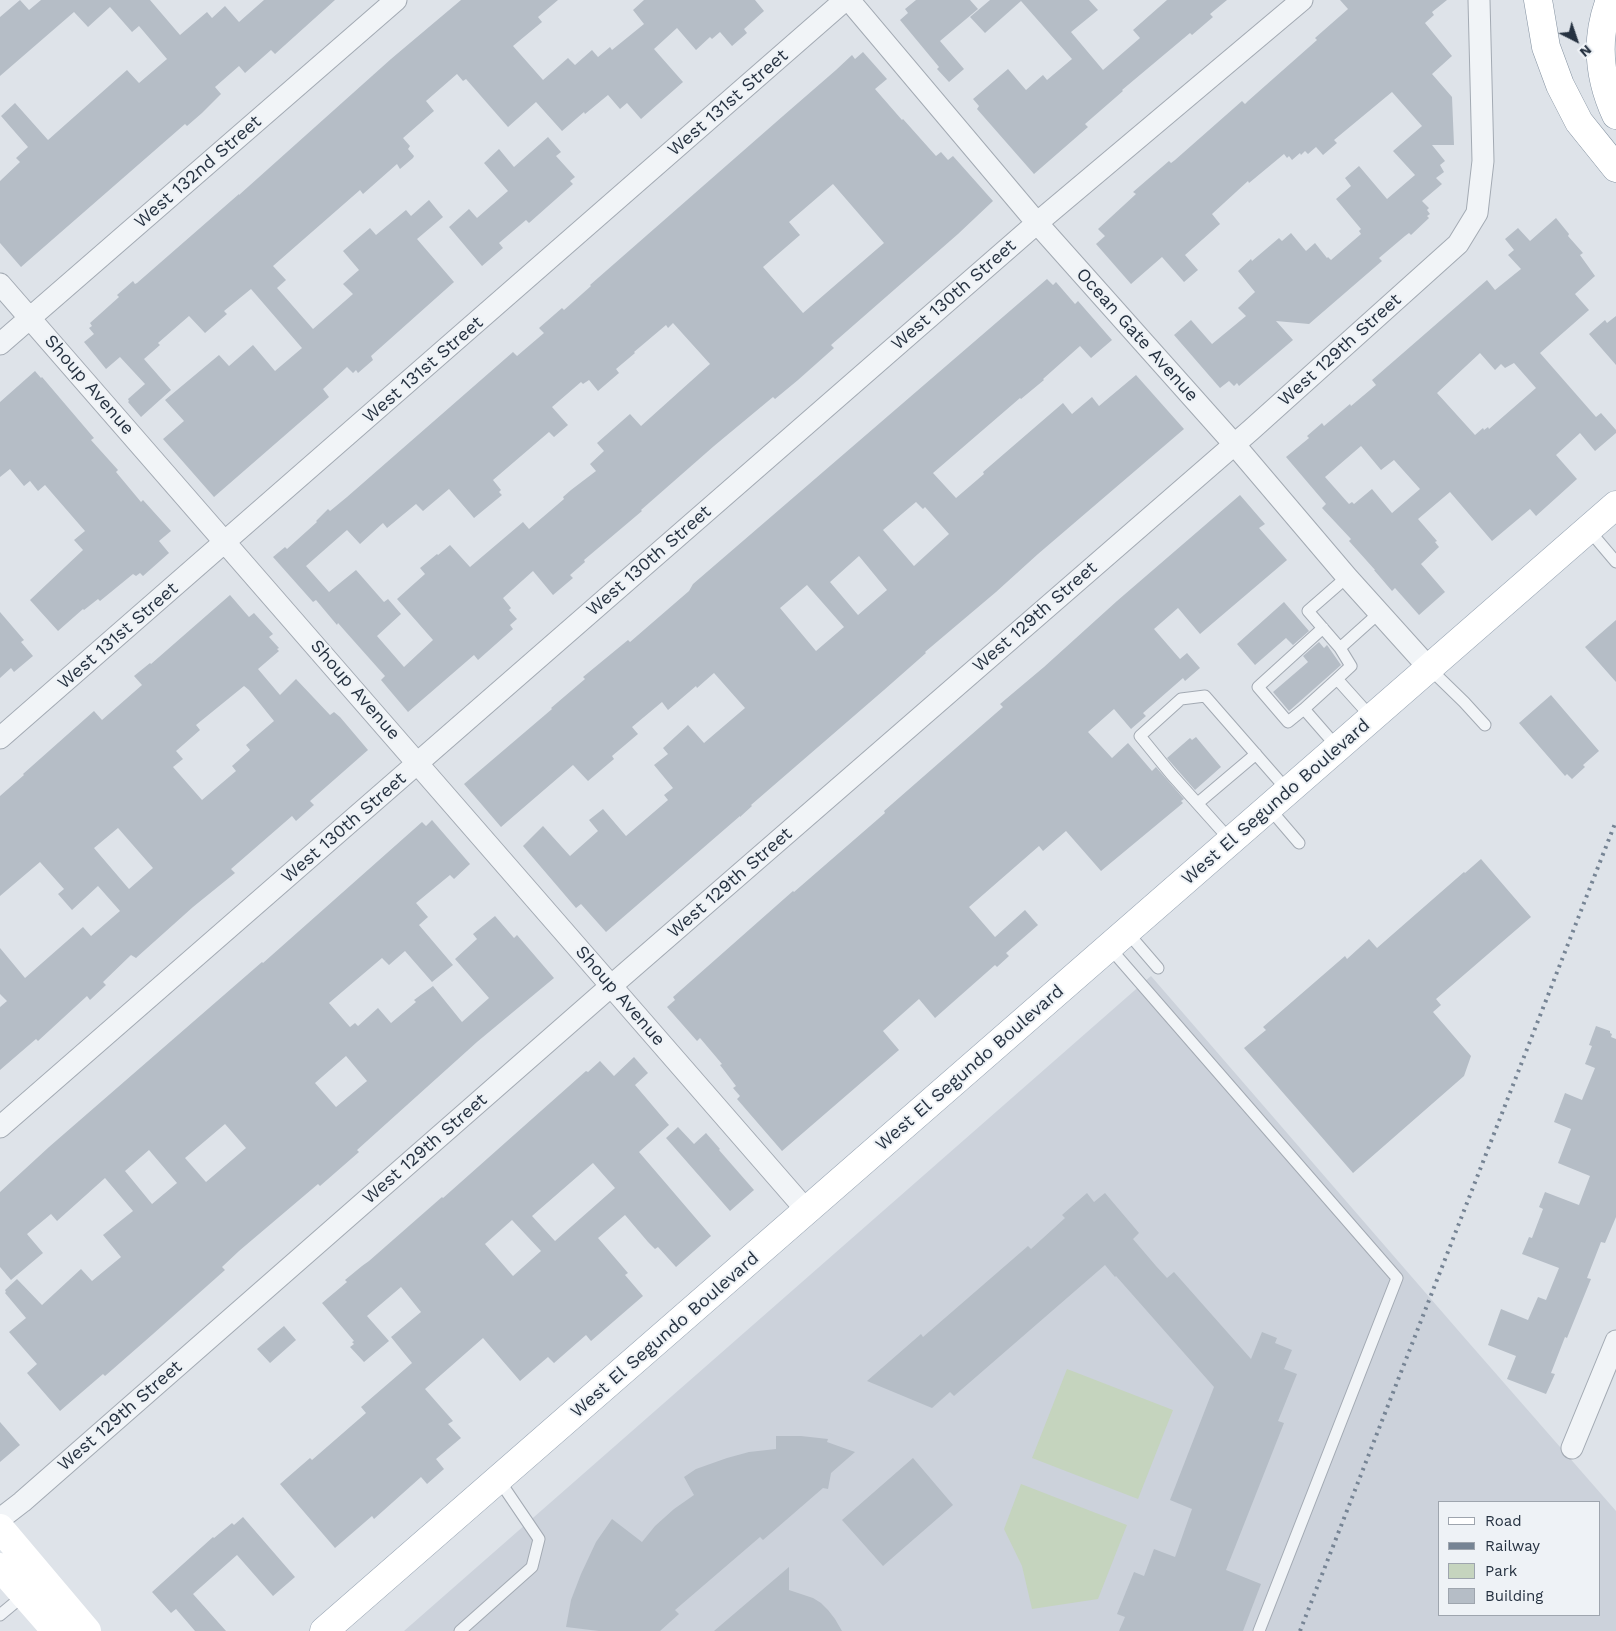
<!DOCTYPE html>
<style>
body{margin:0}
#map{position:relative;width:1616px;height:1631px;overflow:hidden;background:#dee3e9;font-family:"Work Sans",sans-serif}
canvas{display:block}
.legend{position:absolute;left:1438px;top:1501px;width:162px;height:115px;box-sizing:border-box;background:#eef2f6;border:1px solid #9ea5ae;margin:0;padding:6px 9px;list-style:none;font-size:15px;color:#263241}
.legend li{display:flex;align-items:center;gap:10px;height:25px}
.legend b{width:25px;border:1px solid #9ea5ae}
.north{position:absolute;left:1551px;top:15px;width:50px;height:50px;-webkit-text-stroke:4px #eef2f6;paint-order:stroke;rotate:139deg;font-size:14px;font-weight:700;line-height:20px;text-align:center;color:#263241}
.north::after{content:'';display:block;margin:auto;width:18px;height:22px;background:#263241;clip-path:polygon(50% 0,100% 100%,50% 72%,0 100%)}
</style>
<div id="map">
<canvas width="1616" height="1631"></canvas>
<ul class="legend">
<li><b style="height:6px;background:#fff"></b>Road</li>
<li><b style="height:6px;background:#768494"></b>Railway</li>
<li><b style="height:14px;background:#c5d4be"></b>Park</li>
<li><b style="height:14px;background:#b5bdc6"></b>Building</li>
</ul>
<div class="north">N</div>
</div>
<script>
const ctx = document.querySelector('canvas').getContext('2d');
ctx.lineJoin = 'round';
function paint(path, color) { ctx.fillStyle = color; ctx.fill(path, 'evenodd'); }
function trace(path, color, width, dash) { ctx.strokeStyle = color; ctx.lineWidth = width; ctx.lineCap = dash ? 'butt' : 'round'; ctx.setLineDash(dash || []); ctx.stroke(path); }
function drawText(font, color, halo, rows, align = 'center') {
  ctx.font = font + ' "Work Sans",sans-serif'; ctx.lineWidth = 4; ctx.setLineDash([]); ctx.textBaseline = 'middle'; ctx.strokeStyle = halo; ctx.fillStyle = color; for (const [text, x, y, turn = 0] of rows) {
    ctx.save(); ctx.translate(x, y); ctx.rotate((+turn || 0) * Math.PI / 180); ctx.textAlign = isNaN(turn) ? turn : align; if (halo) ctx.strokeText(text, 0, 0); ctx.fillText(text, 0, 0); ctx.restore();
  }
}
const built = new Path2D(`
 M 1151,976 L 1463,1336 L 1616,1511 L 1616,1631 L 404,1631 ZM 1440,1502 L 1600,1502 L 1600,1615 L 1440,1615 Z`);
const green = new Path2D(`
 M 1067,1369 L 1173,1410 L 1138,1499 L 1032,1458 Z
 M 1021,1484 L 1127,1525 L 1098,1599 L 1032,1609 L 1022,1566 L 1004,1529 Z`);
const building = new Path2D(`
 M 20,0 L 29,10 L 41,0 L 150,0 L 180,35 L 207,12 L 212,18 L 225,6 L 239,22 L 264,0 L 335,0 L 275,54 L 271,50 L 245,73 L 239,66 L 215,87 L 221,94 L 202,113 L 187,126 L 185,124 L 21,267 L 0,243 L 0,181 L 20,162 L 16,158 L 28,147 L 1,116 L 15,103 L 48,140 L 127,70 L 139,83 L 167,59 L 139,26 L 132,32 L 110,7 L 88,27 L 74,12 L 0,76 L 0,17 Z
 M 461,0 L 558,0 L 538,17 L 542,22 L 513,46 L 543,80 L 568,58 L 575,65 L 592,50 L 598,57 L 610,47 L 612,50 L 644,24 L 633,10 L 644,0 L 755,0 L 764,11 L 744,29 L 747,33 L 732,46 L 720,32 L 712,39 L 710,37 L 696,50 L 677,28 L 654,49 L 683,82 L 641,119 L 627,103 L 620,109 L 608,95 L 585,114 L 584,112 L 562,131 L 536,102 L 508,127 L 466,79 L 463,81 L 457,74 L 426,101 L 434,111 L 403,138 L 410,146 L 408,149 L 414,156 L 413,158 L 400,169 L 397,164 L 363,194 L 360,190 L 273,266 L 286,280 L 277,288 L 313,329 L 353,294 L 343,284 L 359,270 L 343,251 L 370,228 L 376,235 L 406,210 L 411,216 L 429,200 L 443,217 L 417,239 L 454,282 L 371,356 L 373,360 L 358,373 L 356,370 L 353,373 L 347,367 L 323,389 L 329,397 L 214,497 L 163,439 L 184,421 L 165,400 L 219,355 L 229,366 L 253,345 L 275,371 L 302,348 L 251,289 L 224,311 L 227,314 L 205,333 L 189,316 L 158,343 L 160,345 L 144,359 L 171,390 L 141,417 L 128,402 L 129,401 L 128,399 L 145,384 L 120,357 L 106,369 L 84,342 L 94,334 L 89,328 L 92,326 L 90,323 L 119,297 L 117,295 L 133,281 L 135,284 L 137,283 L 239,194 L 239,195 L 391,59 Z
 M 916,0 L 970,0 L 978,9 L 940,41 L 964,69 L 949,82 L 937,69 L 939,67 L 900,20 L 908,13 L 905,9 Z
 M 990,0 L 1089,0 L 1098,10 L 1071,32 L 1103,70 L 1140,38 L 1133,30 L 1167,0 L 1227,0 L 1210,14 L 1213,17 L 1192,35 L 1190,33 L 1122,90 L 1123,91 L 1085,124 L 1088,127 L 1034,174 L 977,109 L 979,106 L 973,99 L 1008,69 L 1026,90 L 1043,75 L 1047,80 L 1072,59 L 1021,1 L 985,33 L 970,17 Z
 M 1340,0 L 1447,0 L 1432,12 L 1434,15 L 1425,23 L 1452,56 L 1432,74 L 1452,97 L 1454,145 L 1432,145 L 1445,161 L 1440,165 L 1444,172 L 1436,178 L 1442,184 L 1422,201 L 1429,208 L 1427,210 L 1430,214 L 1427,216 L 1429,218 L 1411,235 L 1409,233 L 1405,236 L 1379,258 L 1382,261 L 1309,324 L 1276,321 L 1293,340 L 1239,386 L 1237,383 L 1234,386 L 1229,381 L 1220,388 L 1174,335 L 1191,320 L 1212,344 L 1246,316 L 1238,308 L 1255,292 L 1238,271 L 1251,259 L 1252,261 L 1279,238 L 1282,241 L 1291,233 L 1306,251 L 1315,243 L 1327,258 L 1328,257 L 1331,260 L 1361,234 L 1359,231 L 1361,229 L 1336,199 L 1351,186 L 1345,178 L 1359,166 L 1387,199 L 1415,175 L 1393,151 L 1422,126 L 1392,92 L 1334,140 L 1337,143 L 1323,155 L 1316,147 L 1308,154 L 1305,151 L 1301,155 L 1300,153 L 1292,160 L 1289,156 L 1287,158 L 1284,154 L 1249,183 L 1248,181 L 1212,214 L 1220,224 L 1185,255 L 1198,270 L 1184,282 L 1162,257 L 1131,284 L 1096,244 L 1105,236 L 1098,229 L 1136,194 L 1133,192 L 1169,161 L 1171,163 L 1175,160 L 1242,101 L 1245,104 L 1248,101 L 1317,40 L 1315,38 L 1348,9 Z
 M 863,52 L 887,79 L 875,89 L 902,120 L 903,119 L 936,156 L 941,152 L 948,160 L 953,156 L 993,201 L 958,234 L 831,345 L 834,348 L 798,380 L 775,399 L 773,397 L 714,446 L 641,510 L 642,511 L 584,560 L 585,562 L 570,575 L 573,578 L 553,595 L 533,571 L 503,598 L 511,608 L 509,610 L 517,619 L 510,625 L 513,629 L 478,660 L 474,655 L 408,712 L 381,680 L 385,676 L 345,631 L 338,623 L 337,625 L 316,600 L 313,602 L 273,557 L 285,547 L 287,549 L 317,522 L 316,521 L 328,509 L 330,511 L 347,497 L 513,352 L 517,356 L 544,333 L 539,328 L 562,308 L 564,310 L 591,286 L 590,285 L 783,116 L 836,70 L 852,55 L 855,59 ZM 833,184 L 884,243 L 803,313 L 763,267 L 800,235 L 789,222 ZM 673,323 L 710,364 L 641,426 L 630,414 L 597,443 L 604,451 L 590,464 L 596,471 L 571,490 L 563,497 L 564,499 L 529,529 L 523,522 L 470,567 L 450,545 L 438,555 L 437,554 L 420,568 L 425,574 L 397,599 L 433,640 L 404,667 L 377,636 L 401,614 L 388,599 L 384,602 L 356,570 L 329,592 L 306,566 L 347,530 L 360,544 L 383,523 L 387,528 L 416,504 L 423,511 L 449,489 L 474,518 L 502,495 L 499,492 L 501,490 L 493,480 L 549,432 L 554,437 L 568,425 L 552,407 L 581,382 L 583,384 L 589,380 L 598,391 L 619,373 L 616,369 L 635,353 L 634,352 L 666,325 L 668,328 Z
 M 548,137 L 561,152 L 556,156 L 575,177 L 570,181 L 573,184 L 529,223 L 526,220 L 499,243 L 503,248 L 482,266 L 449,227 L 469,209 L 477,218 L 508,191 L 484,163 L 499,149 L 514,167 Z
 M 1556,218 L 1569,234 L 1568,236 L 1583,253 L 1580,255 L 1595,276 L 1575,294 L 1589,310 L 1540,353 L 1596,417 L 1601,413 L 1616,430 L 1616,433 L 1595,451 L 1580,433 L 1556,455 L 1577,479 L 1536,516 L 1530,509 L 1492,541 L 1450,492 L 1418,519 L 1437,541 L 1435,542 L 1439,547 L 1421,564 L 1445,592 L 1419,615 L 1395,588 L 1392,591 L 1374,570 L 1375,570 L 1349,541 L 1351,539 L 1322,508 L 1326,504 L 1286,457 L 1309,438 L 1307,436 L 1322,423 L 1324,426 L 1350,404 L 1351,406 L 1376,385 L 1372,380 L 1487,280 L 1495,290 L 1521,269 L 1508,255 L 1514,250 L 1505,239 L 1518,228 L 1530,241 ZM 1480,353 L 1495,370 L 1501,364 L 1505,368 L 1514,363 L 1536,388 L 1489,429 L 1488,427 L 1484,430 L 1483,428 L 1475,435 L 1437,393 ZM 1361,446 L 1381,470 L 1394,460 L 1420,489 L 1392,513 L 1372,489 L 1354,504 L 1352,502 L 1349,504 L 1325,477 Z
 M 1047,279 L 1053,285 L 1056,282 L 1075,304 L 1078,301 L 1112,340 L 1091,358 L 1080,346 L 1043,379 L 1044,380 L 1021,399 L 1020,398 L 933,473 L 956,498 L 984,474 L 983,472 L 1063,403 L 1072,414 L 1092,397 L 1099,406 L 1136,375 L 1184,429 L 1038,554 L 996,592 L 925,652 L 926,653 L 884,690 L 751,805 L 752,806 L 740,817 L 740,816 L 606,932 L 581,904 L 576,908 L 523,846 L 543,826 L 570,856 L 598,831 L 589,820 L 603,809 L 626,836 L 668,800 L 664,795 L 673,788 L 654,765 L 668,754 L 663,748 L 688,725 L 704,743 L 745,708 L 714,673 L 697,688 L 696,686 L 668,710 L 662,702 L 632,727 L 638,734 L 612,756 L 614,759 L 588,781 L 573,765 L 501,827 L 464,784 L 552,709 L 551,708 L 585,679 L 583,677 L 628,640 L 630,642 L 689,591 L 693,584 ZM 916,502 L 923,509 L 925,507 L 949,534 L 914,566 L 883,530 ZM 859,556 L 887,590 L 858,615 L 830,582 ZM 807,585 L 844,627 L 816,651 L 780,608 Z
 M 1616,316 L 1616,365 L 1589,334 L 1605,320 L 1607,323 Z
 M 35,371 L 41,378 L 42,377 L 94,438 L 91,440 L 118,470 L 116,472 L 141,502 L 143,500 L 171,531 L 159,541 L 169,553 L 143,576 L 140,573 L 136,576 L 133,574 L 100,601 L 98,599 L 84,610 L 83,609 L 58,631 L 30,600 L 83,550 L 74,540 L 85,531 L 45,485 L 38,491 L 30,481 L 24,486 L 10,469 L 0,477 L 0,402 Z
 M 1240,495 L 1265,524 L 1259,528 L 1287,560 L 1200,634 L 1178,608 L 1154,629 L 1180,659 L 1187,653 L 1200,668 L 1185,681 L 1183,678 L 1143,713 L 1146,716 L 1131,729 L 1114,709 L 1088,732 L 1112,758 L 1128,743 L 1152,771 L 1156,767 L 1184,799 L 1181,801 L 1183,803 L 1101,871 L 1066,831 L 1043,851 L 1039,846 L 969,907 L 995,937 L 1025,910 L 1038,925 L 1006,953 L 1009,956 L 997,967 L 995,965 L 935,1018 L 919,999 L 883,1031 L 899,1050 L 782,1151 L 737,1099 L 740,1096 L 733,1088 L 736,1086 L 720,1065 L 722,1064 L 700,1038 L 697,1041 L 667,1007 L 675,1000 L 673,997 L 793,891 L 794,892 L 885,813 L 884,811 L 1003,707 L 1000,704 L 1044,667 L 1117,601 Z
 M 230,595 L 249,617 L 254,613 L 273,634 L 269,637 L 279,648 L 277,649 L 279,651 L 258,669 L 280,695 L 296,679 L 330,715 L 334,712 L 340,717 L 368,750 L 310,801 L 314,805 L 296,821 L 292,816 L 231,869 L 235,873 L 193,907 L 136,958 L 131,955 L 103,982 L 106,985 L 90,1000 L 87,996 L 38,1041 L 36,1039 L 0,1070 L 0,1007 L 7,1001 L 0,994 L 0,948 L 25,978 L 83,927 L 91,936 L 120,911 L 98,886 L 72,910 L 58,894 L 64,889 L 40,862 L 0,896 L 0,796 L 24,775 L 23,774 L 94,711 L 102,720 L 142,685 L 134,676 L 150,663 L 151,664 ZM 244,686 L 249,690 L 274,721 L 246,745 L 250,750 L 232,766 L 236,771 L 202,800 L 173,767 L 183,759 L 176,751 L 200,730 L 196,725 ZM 118,828 L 153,868 L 129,889 L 94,848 Z
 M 1284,602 L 1309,631 L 1293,645 L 1286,638 L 1255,665 L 1237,644 Z
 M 0,612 L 24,640 L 21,642 L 33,656 L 14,672 L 11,668 L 0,678 Z
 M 1616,620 L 1616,682 L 1585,647 Z
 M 1319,642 L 1324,648 L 1327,645 L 1341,665 L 1289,711 L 1273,692 L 1308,662 L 1303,656 Z
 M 1551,695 L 1599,751 L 1583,765 L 1585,767 L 1572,779 L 1567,774 L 1565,776 L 1519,723 Z
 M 1196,737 L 1221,767 L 1195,790 L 1167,758 L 1190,738 L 1192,740 Z
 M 432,820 L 470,864 L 454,879 L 450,875 L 416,903 L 428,917 L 419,925 L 453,965 L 432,982 L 405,951 L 389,965 L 382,958 L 329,1003 L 350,1027 L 355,1023 L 358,1026 L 378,1008 L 391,1023 L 416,1002 L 414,1000 L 433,986 L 462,1022 L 489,998 L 455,959 L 477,939 L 473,934 L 495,916 L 514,938 L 517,935 L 554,978 L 477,1042 L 357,1150 L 359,1152 L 320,1186 L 318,1184 L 239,1251 L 222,1267 L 225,1270 L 153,1334 L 105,1376 L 103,1374 L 60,1411 L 27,1373 L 37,1364 L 9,1332 L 26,1318 L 5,1293 L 6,1292 L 5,1290 L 17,1279 L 42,1305 L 81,1269 L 92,1281 L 121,1257 L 103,1235 L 133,1211 L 105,1178 L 57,1221 L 51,1214 L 27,1234 L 43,1253 L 11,1280 L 0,1267 L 0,1192 L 49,1147 L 262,962 L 263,963 L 422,822 L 426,826 ZM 346,1056 L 367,1081 L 336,1107 L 315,1083 ZM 225,1124 L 246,1148 L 206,1182 L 185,1158 ZM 149,1150 L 177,1183 L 152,1204 L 125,1171 Z
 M 1481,859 L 1531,917 L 1436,999 L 1441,1005 L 1433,1012 L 1471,1056 L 1464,1076 L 1353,1173 L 1244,1048 L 1266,1030 L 1263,1027 L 1345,956 L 1347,959 L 1369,939 L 1377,948 L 1464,872 L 1465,873 Z
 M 1596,1026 L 1610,1031 L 1610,1033 L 1612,1034 L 1611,1037 L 1616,1039 L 1616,1217 L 1605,1243 L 1601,1242 L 1587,1278 L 1591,1279 L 1567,1338 L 1565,1337 L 1551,1373 L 1555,1374 L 1546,1394 L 1507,1379 L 1516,1356 L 1488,1345 L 1501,1309 L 1528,1320 L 1538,1297 L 1546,1300 L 1559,1268 L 1522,1254 L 1529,1237 L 1532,1238 L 1543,1209 L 1539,1207 L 1545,1192 L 1579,1205 L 1590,1176 L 1558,1163 L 1571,1129 L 1554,1122 L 1565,1093 L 1582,1100 L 1595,1068 L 1585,1064 L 1592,1046 L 1589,1045 Z
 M 634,1057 L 648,1073 L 635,1085 L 669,1125 L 639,1152 L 711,1236 L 676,1267 L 658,1247 L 655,1249 L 648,1242 L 625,1215 L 598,1238 L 628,1273 L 625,1275 L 643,1296 L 591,1341 L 586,1335 L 554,1363 L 548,1357 L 520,1381 L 483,1338 L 425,1389 L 453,1421 L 448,1424 L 461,1438 L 436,1459 L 444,1469 L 427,1484 L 421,1477 L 374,1519 L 372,1516 L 335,1548 L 280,1484 L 310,1458 L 312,1460 L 366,1413 L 361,1407 L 412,1363 L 391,1337 L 421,1312 L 401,1287 L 367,1316 L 389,1341 L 364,1362 L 350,1347 L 354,1344 L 352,1342 L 354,1341 L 322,1303 L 347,1282 L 345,1280 L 362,1266 L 369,1261 L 442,1197 L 443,1198 L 586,1071 L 588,1072 L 600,1061 L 614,1076 ZM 593,1163 L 615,1188 L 555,1241 L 532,1216 ZM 512,1220 L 541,1251 L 513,1276 L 485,1244 Z
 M 678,1127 L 694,1144 L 706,1133 L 720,1149 L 719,1150 L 754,1190 L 730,1211 L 666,1138 Z
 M 1087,1193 L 1094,1202 L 1105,1193 L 1139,1233 L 1133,1239 L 1156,1266 L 1167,1278 L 1174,1272 L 1251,1359 L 1262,1332 L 1277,1338 L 1275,1343 L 1292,1350 L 1284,1369 L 1297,1374 L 1278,1421 L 1284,1423 L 1226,1570 L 1261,1584 L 1243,1631 L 1119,1631 L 1125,1617 L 1117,1614 L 1134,1572 L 1144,1576 L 1154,1549 L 1175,1557 L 1192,1509 L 1170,1500 L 1214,1387 L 1116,1276 L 1115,1277 L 1105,1265 L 954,1396 L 950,1392 L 932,1408 L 867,1381 L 921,1334 L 923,1337 L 1028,1246 L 1031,1249 L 1065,1218 L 1062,1215 Z
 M 284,1326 L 296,1340 L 270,1363 L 257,1349 Z
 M 0,1422 L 20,1445 L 0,1462 Z
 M 776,1436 L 801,1436 L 828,1439 L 827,1442 L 855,1452 L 831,1473 L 828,1489 L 823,1488 L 763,1540 L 760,1537 L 675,1610 L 679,1614 L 660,1631 L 599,1631 L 566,1627 L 571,1600 L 581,1574 L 596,1542 L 612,1519 L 642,1542 L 655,1526 L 674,1509 L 694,1495 L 684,1477 L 696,1469 L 727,1458 L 749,1452 L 776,1449 Z
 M 913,1458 L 953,1505 L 883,1566 L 842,1520 Z
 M 243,1517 L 295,1577 L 273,1596 L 237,1555 L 193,1594 L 226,1631 L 195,1631 L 176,1609 L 171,1613 L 152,1592 L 213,1537 L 214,1538 L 232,1523 L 234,1525 Z
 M 789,1567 L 789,1590 L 813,1598 L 821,1603 L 828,1610 L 835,1619 L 842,1631 L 714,1631 Z`);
const service = new Path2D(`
 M 1588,529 L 1616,562
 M 1340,648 L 1308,611 L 1347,577
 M 1429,668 L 1464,702 L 1485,725
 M 1337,679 L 1304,709 L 1338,748
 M 1304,709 L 1288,722 L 1258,687 L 1323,628
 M 1372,718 L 1337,679 L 1351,666 L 1340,648 L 1379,613
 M 1198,803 L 1256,754
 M 1269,808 L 1299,843
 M 1231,841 L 1171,774 L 1140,736 L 1181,699 L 1205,696 L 1288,791
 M 1127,932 L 1158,968
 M 1109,947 L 1397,1278 L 1259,1631
 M 0,1615 L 24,1595
 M 460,1631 L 532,1567 L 539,1539 L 499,1480`);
const minor = new Path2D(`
 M 849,0 L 1037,223 L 1234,444 L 1347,577 L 1429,668
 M 0,284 L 807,1211
 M 0,344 L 396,0
 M 0,738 L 845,0
 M 0,1127 L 1037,223 L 1302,0
 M 1572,1448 L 1616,1341
 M 0,1519 L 22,1502 L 611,986 L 1251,430 L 1458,244 L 1477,213 L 1483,161 L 1479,0`);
const secondary = new Path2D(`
 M 0,1528 L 87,1631
 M 0,1567 L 56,1631`);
const primary = new Path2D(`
 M 324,1631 L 1616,505`);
const motorway = new Path2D(`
 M 1538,0 L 1546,47 L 1560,85 L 1579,122 L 1616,168
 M 1610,0 C 1595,39 1599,78 1616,115`);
const rail = new Path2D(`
 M 1300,1631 L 1616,821`);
const streetNames = [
 ["West 131st Street",728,103,-41],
 ["West 132nd Street",198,172,-41],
 ["West 130th Street",954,295,-41],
 ["Ocean Gate Avenue",1137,335,48],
 ["West 129th Street",1340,350,-42],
 ["West 131st Street",423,370,-41],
 ["Shoup Avenue",89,385,49],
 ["West 130th Street",649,561,-41],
 ["West 129th Street",1035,617,-41],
 ["West 131st Street",118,636,-41],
 ["Shoup Avenue",355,690,49],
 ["West El Segundo Boulevard",1276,802,-41],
 ["West 130th Street",344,828,-41],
 ["West 129th Street",730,883,-41],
 ["Shoup Avenue",620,996,49],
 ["West El Segundo Boulevard",970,1068,-41],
 ["West 129th Street",425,1149,-41],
 ["West El Segundo Boulevard",665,1335,-41],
 ["West 129th Street",120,1416,-41]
];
paint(built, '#ccd2db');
paint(green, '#c5d4be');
paint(building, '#b5bdc6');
trace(service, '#a3aab3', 13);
trace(minor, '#a3aab3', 23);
trace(primary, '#9ca8b6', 29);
trace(motorway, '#8492a1', 29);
trace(service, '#f1f4f7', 11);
trace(minor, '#f1f4f7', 21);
trace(secondary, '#fff', 28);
trace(primary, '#fff', 28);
trace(motorway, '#fff', 28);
trace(rail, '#768494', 4, [2.5, 5]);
drawText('18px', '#263241', '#eef2f6', streetNames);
</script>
